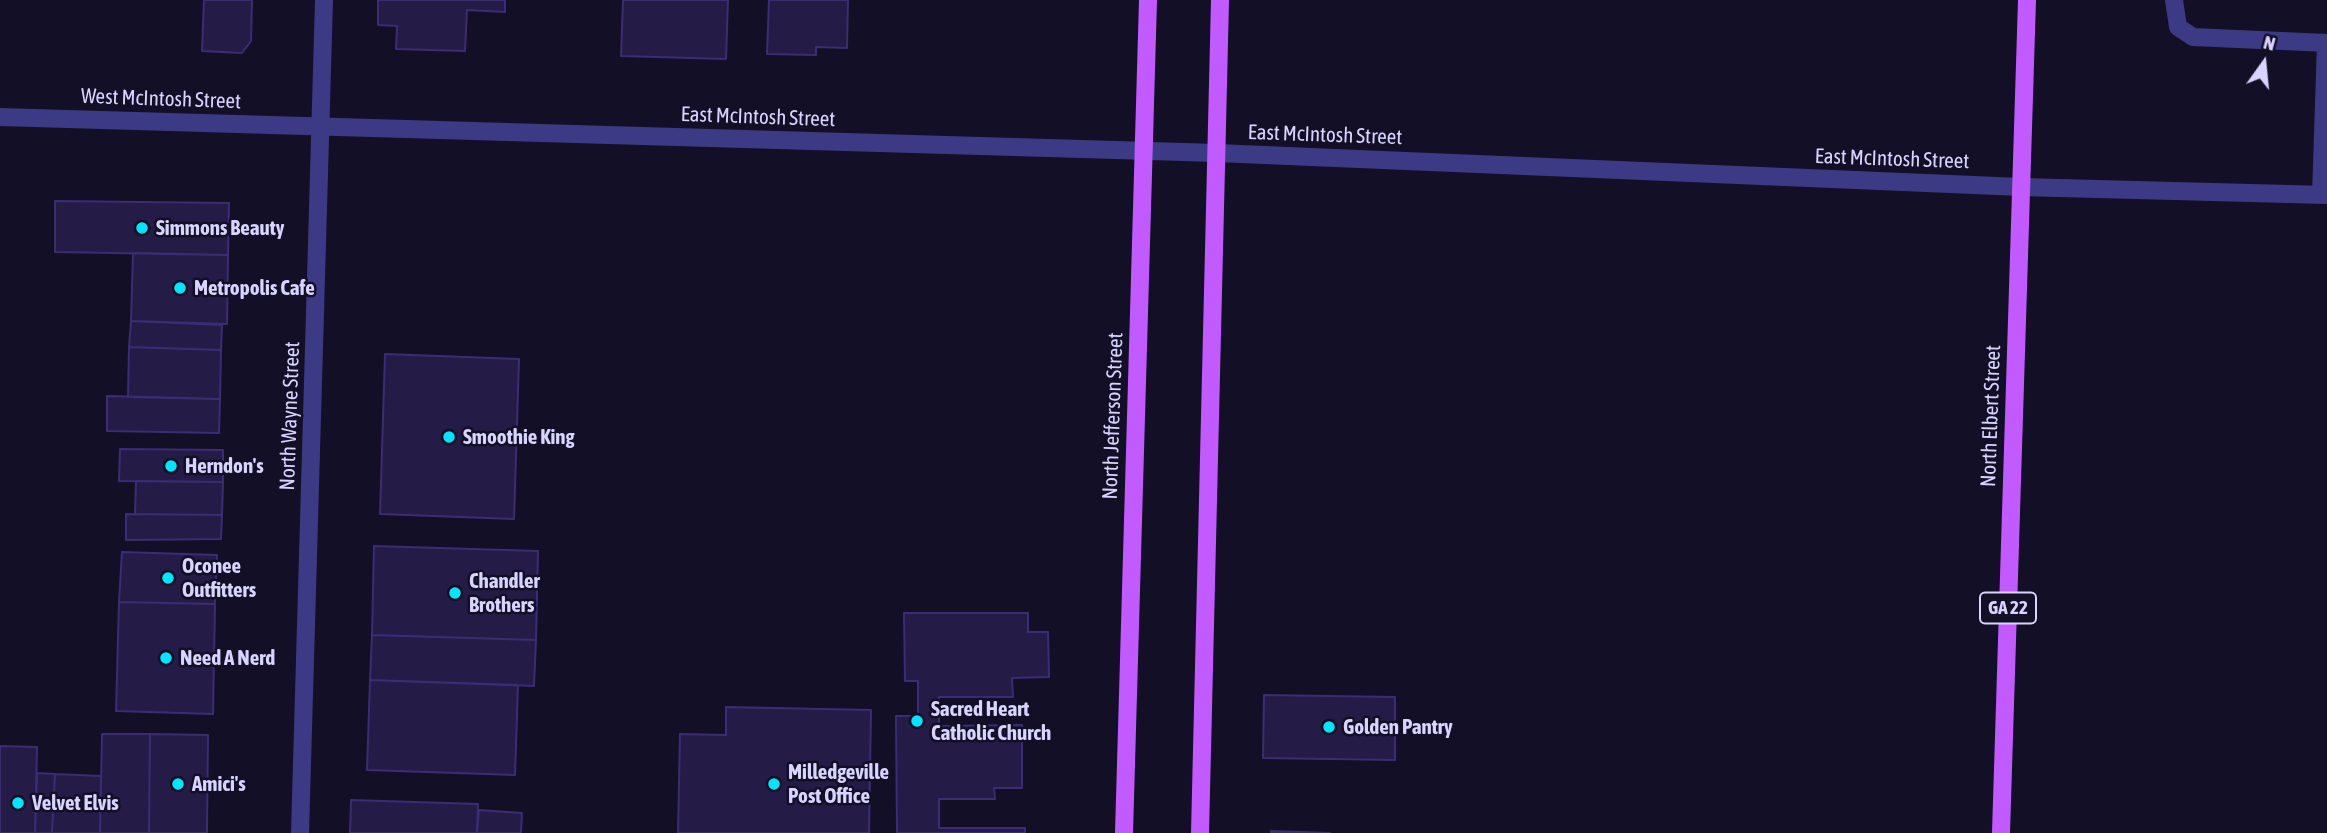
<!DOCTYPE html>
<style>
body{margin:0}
#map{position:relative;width:2327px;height:833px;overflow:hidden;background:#130f26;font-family:"Asap Condensed",sans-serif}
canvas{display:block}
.north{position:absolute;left:2229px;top:28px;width:70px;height:70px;-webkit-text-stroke:5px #130f26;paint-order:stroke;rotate:15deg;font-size:19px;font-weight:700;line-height:28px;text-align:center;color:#d9d4ff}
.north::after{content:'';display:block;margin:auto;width:24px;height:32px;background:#d9d4ff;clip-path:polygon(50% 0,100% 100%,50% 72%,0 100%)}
</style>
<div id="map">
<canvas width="2327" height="833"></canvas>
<div class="north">N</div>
</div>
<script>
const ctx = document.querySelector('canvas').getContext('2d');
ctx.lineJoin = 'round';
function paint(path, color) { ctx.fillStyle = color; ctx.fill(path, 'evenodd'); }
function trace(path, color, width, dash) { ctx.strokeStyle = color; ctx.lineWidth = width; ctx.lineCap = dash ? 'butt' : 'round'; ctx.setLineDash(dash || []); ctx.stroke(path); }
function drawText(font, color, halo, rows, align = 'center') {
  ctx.font = font + ' "Asap Condensed",sans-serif'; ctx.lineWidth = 5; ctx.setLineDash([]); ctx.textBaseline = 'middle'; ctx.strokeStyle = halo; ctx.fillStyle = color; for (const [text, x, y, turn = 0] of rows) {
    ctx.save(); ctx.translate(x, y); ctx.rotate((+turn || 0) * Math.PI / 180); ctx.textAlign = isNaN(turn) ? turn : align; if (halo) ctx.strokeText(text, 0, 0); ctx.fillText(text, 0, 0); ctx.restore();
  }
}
const building = new Path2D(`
 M 204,0 L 252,0 L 251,41 L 242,53 L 202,51 Z
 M 378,0 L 505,0 L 505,12 L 467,10 L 465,51 L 396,49 L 397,26 L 378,25 Z
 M 623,0 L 728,0 L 726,59 L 621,56 Z
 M 769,0 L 848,0 L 847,48 L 816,47 L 816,55 L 767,54 Z
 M 55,201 L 229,203 L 228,255 L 55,252 Z
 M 133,253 L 228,255 L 227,324 L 131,321 Z
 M 131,321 L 222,325 L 221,350 L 129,347 Z
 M 129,347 L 221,350 L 220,399 L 128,397 Z
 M 385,354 L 519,359 L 514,519 L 380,514 Z
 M 107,396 L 220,399 L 219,433 L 107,431 Z
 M 120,449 L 223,450 L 223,482 L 119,481 Z
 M 136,481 L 223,482 L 222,515 L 135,514 Z
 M 126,514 L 222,515 L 221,539 L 126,540 Z
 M 374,546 L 538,551 L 536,640 L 372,635 Z
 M 122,552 L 217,555 L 215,604 L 119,602 Z
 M 119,602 L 215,604 L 213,714 L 116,711 Z
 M 904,613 L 1028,613 L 1028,632 L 1048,632 L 1049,677 L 1012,678 L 1013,697 L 939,697 L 939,726 L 1022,725 L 1022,788 L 994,788 L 995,799 L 939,799 L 939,828 L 1025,828 L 1025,833 L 897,833 L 896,716 L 918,716 L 918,681 L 905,681 Z
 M 372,635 L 536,640 L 534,686 L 370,680 Z
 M 370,680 L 518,685 L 515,775 L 367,770 Z
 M 1264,695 L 1395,697 L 1395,760 L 1263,758 Z
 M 726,707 L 871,710 L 869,833 L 678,833 L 680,734 L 726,735 Z
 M 102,734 L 150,734 L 149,833 L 100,833 Z
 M 150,734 L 208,735 L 207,833 L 149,833 Z
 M 0,746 L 37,747 L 35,833 L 0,833 Z
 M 37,773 L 55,774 L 52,833 L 35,833 Z
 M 55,774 L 101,776 L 100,833 L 52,833 Z
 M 351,800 L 478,804 L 477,833 L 350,833 Z
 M 479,810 L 522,813 L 521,833 L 477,833 Z
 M 1271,831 L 1330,833 L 1271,833 Z`);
const minor = new Path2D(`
 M 2174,0 L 2178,27 L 2193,37 L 2327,43
 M 0,117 L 1217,153 L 2021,187 L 2327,195
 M 2321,195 L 2326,43
 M 300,833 L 324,0`);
const major = new Path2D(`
 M 1124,833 L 1148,0
 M 1200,833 L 1220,0
 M 2001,833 L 2027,0`);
const markers = [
 [142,228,7,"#00e5ff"],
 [180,288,7,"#00e5ff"],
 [449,437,7,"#00e5ff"],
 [171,466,7,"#00e5ff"],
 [168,578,7,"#00e5ff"],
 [455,593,7,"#00e5ff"],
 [166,658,7,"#00e5ff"],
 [917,721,7,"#00e5ff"],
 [1329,727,7,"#00e5ff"],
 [178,784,7,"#00e5ff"],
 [774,784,7,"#00e5ff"],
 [18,803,7,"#00e5ff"]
];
const shields = [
 [2008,608,56]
];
const shieldNames = [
 ["GA 22",2008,608]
];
const streetNames = [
 ["West McIntosh Street",161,99,2],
 ["East McIntosh Street",758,117,2],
 ["East McIntosh Street",1325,135,2],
 ["East McIntosh Street",1892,159,2],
 ["North Wayne Street",290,416,-88],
 ["North Jefferson Street",1113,416,-88],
 ["North Elbert Street",1991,416,-88]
];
const poiNames = [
 ["Simmons Beauty",156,228],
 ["Metropolis Cafe",194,288],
 ["Smoothie King",463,437],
 ["Herndon's",185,466],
 ["Oconee",182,566],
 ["Outfitters",182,590],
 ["Chandler",469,581],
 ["Brothers",469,605],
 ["Need A Nerd",180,658],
 ["Sacred Heart",931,709],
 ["Catholic Church",931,733],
 ["Golden Pantry",1343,727],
 ["Milledgeville",788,772],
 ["Post Office",788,796],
 ["Amici's",192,784],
 ["Velvet Elvis",32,803]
];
paint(building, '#241b47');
trace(building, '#3b2d73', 2);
trace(minor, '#3d3a85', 18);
trace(major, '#c25bff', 18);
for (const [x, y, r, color] of markers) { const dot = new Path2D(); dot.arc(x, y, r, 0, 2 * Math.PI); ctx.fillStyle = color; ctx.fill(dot); trace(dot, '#130f26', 2.5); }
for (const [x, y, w] of shields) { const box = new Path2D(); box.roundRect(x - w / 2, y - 15.5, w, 31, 5); ctx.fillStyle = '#130f26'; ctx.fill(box); trace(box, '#d9d4ff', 2); }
drawText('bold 19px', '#d9d4ff', null, shieldNames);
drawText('21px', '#d9d4ff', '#130f26', streetNames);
drawText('bold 21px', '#d9d4ff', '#130f26', poiNames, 'left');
</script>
